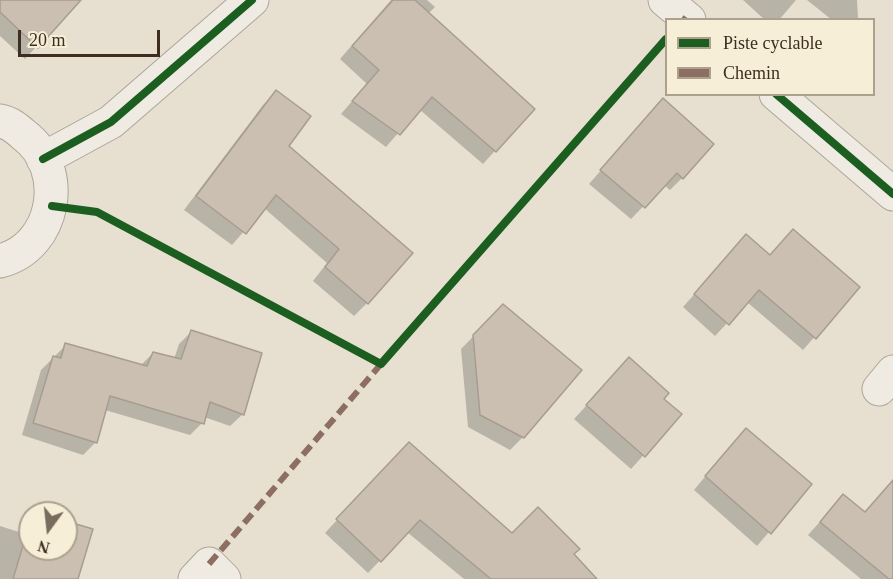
<!DOCTYPE html>
<style>
body{margin:0}
#map{position:relative;width:893px;height:579px;overflow:hidden;background:#e7e0d1;font-family:Georgia,serif}
canvas{display:block}
.legend{position:absolute;left:665px;top:18px;width:210px;height:78px;box-sizing:border-box;background:#f7eed8;border:2px solid #ada18e;margin:0;padding:8px 10px;list-style:none;font-size:18px;color:#3d2e20}
.legend li{display:flex;align-items:center;gap:12px;height:30px}
.legend b{width:30px;border:2px solid #ada18e}
.north{position:absolute;left:18px;top:501px;width:60px;height:60px;box-sizing:border-box;background:#f7eed8;border:2px solid #ada18e;border-radius:50%;rotate:195deg;font-size:16px;font-weight:700;line-height:24px;text-align:center;color:#3d2e20}
.north::after{content:'';display:block;margin:auto;width:21px;height:27px;background:#786c5e;clip-path:polygon(50% 0,100% 100%,50% 72%,0 100%)}
.scale{position:absolute;left:18px;top:30px;width:142px;height:27px;box-sizing:border-box;border:3px solid #3d2e20;border-top:0;padding-left:8px;font-size:18px;line-height:21px;white-space:nowrap;color:#3d2e20;-webkit-text-stroke:4px #f7eed8;paint-order:stroke}
</style>
<div id="map">
<canvas width="893" height="579"></canvas>
<ul class="legend">
<li><b style="height:8px;background:#1b5e20"></b>Piste cyclable</li>
<li><b style="height:8px;background:#8d6e63"></b>Chemin</li>
</ul>
<div class="north">N</div>
<div class="scale">20 m</div>
</div>
<script>
const ctx = document.querySelector('canvas').getContext('2d');
ctx.lineJoin = 'round';
function paint(path, color) { ctx.fillStyle = color; ctx.fill(path, 'evenodd'); }
function trace(path, color, width, dash) { ctx.strokeStyle = color; ctx.lineWidth = width; ctx.lineCap = dash ? 'butt' : 'round'; ctx.setLineDash(dash || []); ctx.stroke(path); }
const shadow = new Path2D(`
 M 0,0 L 79,0 L 25,59 L 0,36 Z
 M 391,0 L 427,0 L 435,7 L 428,14 L 533,109 L 483,164 L 419,109 L 386,147 L 341,114 L 367,84 L 340,59 Z
 M 743,0 L 796,0 L 779,20 L 765,20 Z
 M 807,0 L 857,0 L 858,18 L 832,20 Z
 M 276,92 L 287,146 L 367,303 L 354,316 L 313,281 L 327,263 L 264,208 L 232,245 L 184,210 L 263,105 Z
 M 651,113 L 682,178 L 670,190 L 664,185 L 631,219 L 589,184 Z
 M 746,236 L 769,257 L 858,287 L 803,350 L 747,302 L 715,336 L 683,307 Z
 M 503,306 L 523,437 L 510,450 L 468,427 L 461,349 Z
 M 191,332 L 243,414 L 230,426 L 204,417 L 202,423 L 190,435 L 105,410 L 96,442 L 83,455 L 22,435 L 41,370 L 66,345 L 140,366 L 153,353 L 174,359 L 179,344 Z
 M 629,359 L 662,399 L 680,415 L 631,469 L 574,419 Z
 M 733,443 L 810,484 L 757,546 L 694,490 Z
 M 396,456 L 512,535 L 572,554 L 595,579 L 464,579 L 407,532 L 368,573 L 325,533 Z
 M 889,486 L 893,489 L 893,579 L 861,579 L 808,535 L 843,496 L 864,513 Z
 M 30,517 L 30,549 L 66,549 L 66,523 L 76,579 L 0,579 L 0,526 L 19,532 Z`);
const building = new Path2D(`
 M 0,0 L 81,0 L 38,48 L 0,12 Z
 M 393,0 L 415,0 L 535,109 L 496,152 L 432,97 L 400,135 L 352,101 L 379,70 L 352,46 Z
 M 276,90 L 311,116 L 289,146 L 413,253 L 368,304 L 325,267 L 339,249 L 276,195 L 246,234 L 196,196 Z
 M 663,98 L 714,144 L 683,179 L 677,173 L 645,208 L 600,170 Z
 M 793,229 L 860,287 L 816,339 L 759,290 L 729,325 L 694,294 L 746,234 L 770,255 Z
 M 503,304 L 582,370 L 524,438 L 480,415 L 473,335 Z
 M 191,330 L 262,353 L 244,415 L 210,402 L 204,424 L 110,396 L 97,443 L 33,423 L 53,356 L 61,358 L 65,343 L 147,366 L 153,352 L 181,359 Z
 M 629,357 L 669,393 L 664,399 L 682,414 L 645,457 L 586,405 Z
 M 746,428 L 812,484 L 771,534 L 705,476 Z
 M 409,442 L 512,533 L 538,507 L 580,549 L 574,554 L 597,579 L 491,579 L 420,520 L 381,562 L 336,519 Z
 M 893,480 L 893,579 L 889,579 L 820,522 L 843,494 L 865,512 Z
 M 66,521 L 93,529 L 78,579 L 13,579 L 30,522 L 30,549 L 66,549 Z`);
const minor = new Path2D(`
 M 665,0 L 689,20
 M 776,94 L 893,194
 M 0,121 C 10,123 16,128 24,135 C 69,169 56,247 0,261
 M 43,159 L 111,122 L 252,0
 M 879,389 L 893,372
 M 195,579 L 209,564 L 224,579`);
const quiet = new Path2D(`
 M 684,20 L 686,17
 M 209,564 L 381,364`);
const cycleway = new Path2D(`
 M 776,94 L 893,194
 M 43,159 L 111,122 L 252,0
 M 52,206 L 97,212 L 381,364 L 666,39`);
paint(shadow, '#0003');
paint(building, '#cbbfb2');
trace(building, '#a89c90', 1.5);
trace(minor, '#ada599', 35);
trace(minor, '#efebe3', 33);
trace(quiet, '#8d6e63', 6, [12, 6]);
trace(cycleway, '#1b5e20', 8);
</script>
